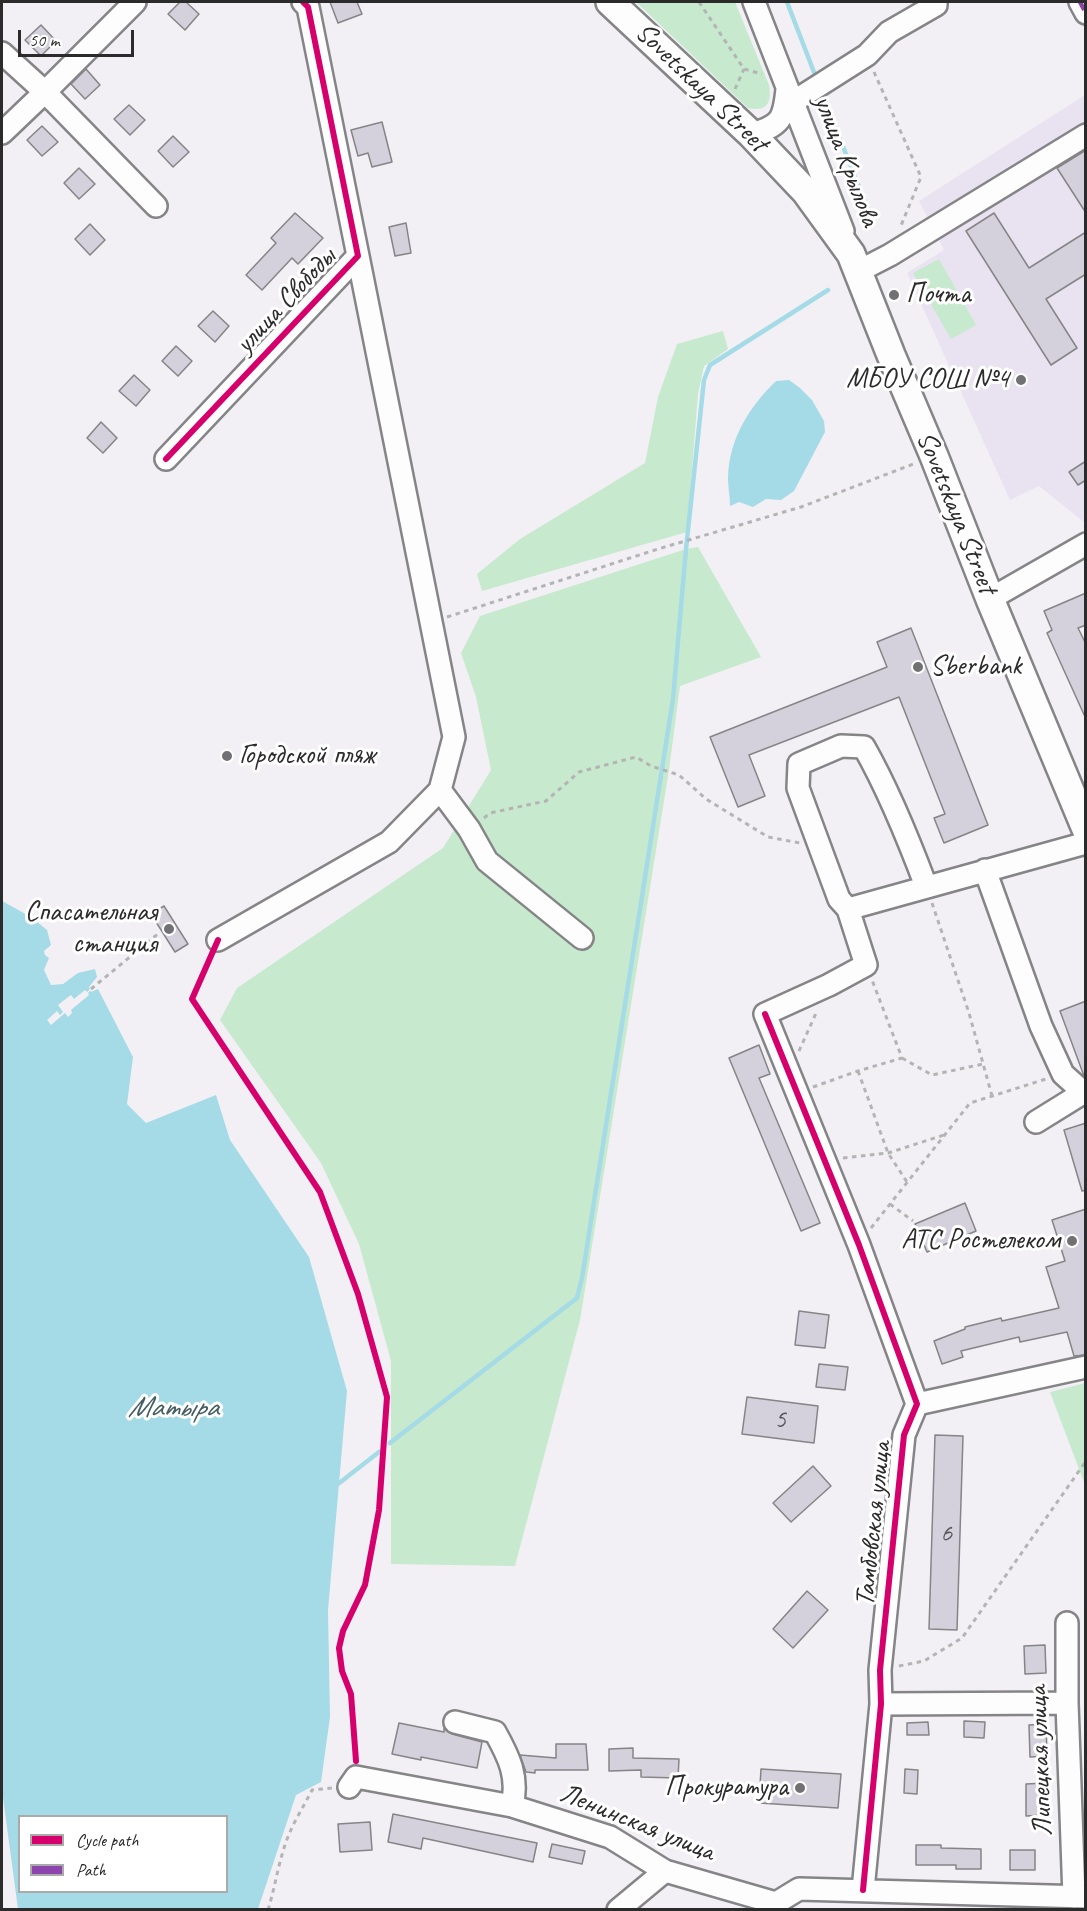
<!DOCTYPE html>
<meta charset="utf-8">
<style>
body{margin:0}
#map{position:relative;width:1087px;height:1911px;overflow:hidden;background:#f2f0f5;font-family:Caveat,sans-serif}
canvas{display:block}
.frame{position:absolute;inset:0;border:3px solid #2b2b2b;pointer-events:none}
.legend{position:absolute;left:18px;top:1815px;width:210px;height:78px;box-sizing:border-box;background:#fff;border:2px solid #aaa;margin:0;padding:8px 10px;list-style:none;font-size:18px;color:#2b2b2b}
.legend li{display:flex;align-items:center;gap:12px;height:30px}
.legend b{width:30px;border:2px solid #aaa}
.scale{position:absolute;left:18px;top:30px;width:116px;height:27px;box-sizing:border-box;border:3px solid #2b2b2b;border-top:0;padding-left:8px;font-size:18px;line-height:21px;white-space:nowrap;color:#2b2b2b;-webkit-text-stroke:4px #fff;paint-order:stroke}
</style>
<div id="map">
<canvas width="1087" height="1911"></canvas>
<div class="frame"></div>
<ul class="legend">
<li><b style="height:8px;background:#d6006c"></b>Cycle path</li>
<li><b style="height:8px;background:#8e44ad"></b>Path</li>
</ul>
<div class="scale">50 m</div>
</div>
<script>
const ctx = document.querySelector('canvas').getContext('2d');
ctx.lineJoin = 'round';
function paint(path, color) { ctx.fillStyle = color; ctx.fill(path, 'evenodd'); }
function trace(path, color, width, dash) { ctx.strokeStyle = color; ctx.lineWidth = width; ctx.lineCap = dash ? 'butt' : 'round'; ctx.setLineDash(dash || []); ctx.stroke(path); }
function drawText(font, color, halo, rows, align = 'center') {
  ctx.font = font + ' Caveat,sans-serif'; ctx.lineWidth = 6; ctx.setLineDash([]); ctx.textBaseline = 'middle'; ctx.strokeStyle = halo; ctx.fillStyle = color; for (const [text, x, y, turn = 0] of rows) {
    ctx.save(); ctx.translate(x, y); ctx.rotate((+turn || 0) * Math.PI / 180); ctx.textAlign = isNaN(turn) ? turn : align; if (halo) ctx.strokeText(text, 0, 0); ctx.fillText(text, 0, 0); ctx.restore();
  }
}
const built = new Path2D(`
 M 1085,95 L 1085,523 L 1039,486 L 1010,500 L 907,273 L 944,250 L 919,201 Z`);
const green = new Path2D(`
 M 636,2 L 735,2 L 769,85 C 772,102 768,112 748,108 Z
 M 939,259 L 976,325 L 951,339 L 913,273 Z
 M 723,331 L 728,349 L 704,366 L 698,394 L 687,532 L 482,591 L 477,574 L 520,539 L 645,463 L 658,397 L 677,344 Z
 M 698,547 L 761,657 L 680,686 L 669,770 L 580,1320 L 515,1566 L 391,1564 L 391,1361 L 359,1244 L 321,1163 L 220,1020 L 237,988 L 443,848 L 491,770 L 476,697 L 461,653 L 480,616 L 686,549 Z
 M 1085,1383 L 1086,1383 L 1085,1485 L 1050,1392 Z`);
const water = new Path2D(`
 M 789,380 L 800,388 L 812,400 L 824,421 L 825,432 L 794,491 L 781,500 L 766,499 L 753,507 L 739,502 L 730,506 C 730,497 728,487 728,478 C 729,439 749,407 776,381 Z
 M 2,901 L 31,917 L 47,930 L 51,945 L 44,951 L 45,955 L 49,958 L 44,970 L 51,985 L 63,984 L 78,973 L 95,969 L 97,977 L 89,987 L 91,992 L 98,989 L 133,1057 L 127,1104 L 146,1123 L 216,1095 L 230,1140 L 309,1257 L 347,1391 L 328,1610 L 330,1717 L 321,1782 L 296,1795 L 258,1909 L 18,1909 L 2,1790 ZM 20,1816 L 226,1816 L 226,1892 L 20,1892 Z`);
const pier = new Path2D(`
 M 90,989 L 91,990 L 88,993 L 89,995 L 71,1010 L 72,1013 L 68,1017 L 65,1013 L 51,1025 L 47,1020 L 57,1011 L 60,1015 L 63,1012 L 58,1005 L 63,1001 L 71,995 L 74,999 L 85,990 L 87,992 Z`);
const stream = new Path2D(`
 M 787,2 L 817,80
 M 821,91 L 871,217
 M 390,1443 L 577,1298 L 582,1278 L 673,699 L 686,549 L 704,380 L 710,365 L 828,290
 M 338,1484 L 379,1452`);
const building = new Path2D(`
 M 180,2 L 186,2 L 199,14 L 185,30 L 168,14 Z
 M 330,2 L 357,2 L 362,14 L 338,23 Z
 M 41,25 L 56,41 L 41,56 L 25,40 Z
 M 86,69 L 100,85 L 85,99 L 71,84 Z
 M 129,105 L 145,120 L 130,135 L 114,119 Z
 M 382,122 L 392,162 L 372,167 L 368,153 L 358,156 L 351,130 Z
 M 42,126 L 58,142 L 42,156 L 27,140 Z
 M 173,136 L 189,152 L 173,167 L 158,151 Z
 M 1086,150 L 1086,213 L 1057,168 Z
 M 79,168 L 95,184 L 79,199 L 64,183 Z
 M 295,213 L 323,238 L 298,264 L 292,258 L 262,290 L 246,275 L 276,243 L 271,238 Z
 M 994,213 L 1029,268 L 1086,232 L 1086,274 L 1046,299 L 1077,348 L 1051,365 L 966,231 Z
 M 406,223 L 411,253 L 395,256 L 389,227 Z
 M 90,224 L 105,240 L 90,255 L 75,239 Z
 M 213,311 L 229,326 L 215,342 L 198,326 Z
 M 176,346 L 192,361 L 178,376 L 162,361 Z
 M 134,375 L 150,390 L 136,406 L 119,391 Z
 M 101,422 L 117,438 L 103,453 L 87,438 Z
 M 1086,461 L 1086,480 L 1078,485 L 1069,472 Z
 M 1086,593 L 1086,625 L 1078,628 L 1086,644 L 1086,719 L 1047,633 L 1052,630 L 1044,611 Z
 M 911,628 L 988,825 L 944,843 L 934,818 L 945,814 L 899,697 L 749,755 L 765,796 L 738,807 L 710,737 L 887,667 L 877,642 Z
 M 164,906 L 188,944 L 175,952 L 151,914 Z
 M 1086,1001 L 1086,1076 L 1084,1076 L 1060,1011 Z
 M 759,1045 L 770,1074 L 759,1078 L 820,1223 L 801,1231 L 729,1058 Z
 M 1086,1123 L 1086,1190 L 1082,1191 L 1064,1130 Z
 M 965,1203 L 976,1231 L 927,1252 L 915,1224 Z
 M 1086,1209 L 1086,1355 L 1074,1356 L 1067,1332 L 1020,1342 L 1019,1337 L 961,1351 L 963,1357 L 942,1364 L 934,1341 L 965,1329 L 965,1327 L 1001,1318 L 1002,1321 L 1059,1308 L 1046,1267 L 1065,1261 L 1052,1220 Z
 M 799,1311 L 829,1315 L 825,1348 L 795,1345 Z
 M 819,1364 L 848,1367 L 845,1390 L 816,1387 Z
 M 747,1397 L 818,1406 L 814,1443 L 742,1434 Z
 M 935,1435 L 963,1436 L 957,1630 L 929,1629 Z
 M 813,1466 L 831,1486 L 791,1522 L 773,1503 Z
 M 807,1591 L 828,1610 L 793,1648 L 773,1629 Z
 M 1045,1645 L 1046,1673 L 1025,1674 L 1024,1646 Z
 M 964,1721 L 985,1722 L 984,1738 L 964,1737 Z
 M 928,1722 L 929,1735 L 907,1735 L 907,1723 Z
 M 399,1723 L 444,1732 L 444,1728 L 452,1734 L 482,1742 L 477,1768 L 421,1757 L 421,1760 L 392,1754 Z
 M 1046,1724 L 1047,1756 L 1030,1757 L 1029,1725 Z
 M 556,1744 L 586,1744 L 588,1770 L 535,1770 L 535,1773 L 526,1772 L 520,1755 L 556,1758 Z
 M 633,1748 L 633,1758 L 679,1759 L 678,1778 L 641,1777 L 641,1770 L 609,1771 L 609,1749 Z
 M 761,1769 L 841,1774 L 838,1808 L 759,1803 Z
 M 905,1769 L 918,1770 L 917,1794 L 904,1793 Z
 M 1046,1783 L 1047,1815 L 1026,1816 L 1026,1784 Z
 M 393,1814 L 537,1843 L 533,1862 L 423,1838 L 421,1849 L 388,1842 Z
 M 370,1822 L 372,1850 L 340,1852 L 338,1824 Z
 M 552,1844 L 585,1851 L 582,1864 L 549,1857 Z
 M 916,1845 L 941,1845 L 941,1848 L 981,1849 L 981,1869 L 956,1869 L 956,1865 L 916,1865 Z
 M 1010,1850 L 1035,1850 L 1035,1870 L 1010,1870 Z`);
const path = new Path2D(`
 M 699,2 L 744,69 L 762,74
 M 874,72 L 921,177 L 900,228
 M 735,89 L 744,69
 M 447,617 L 658,549 L 801,507 L 916,463
 M 484,818 L 490,813 L 546,801 L 579,772 L 636,757 L 651,766 L 679,775 L 706,799 L 768,837 L 800,843
 M 932,903 L 969,1013 L 992,1096
 M 212,955 L 192,999 L 320,1192 L 358,1294 L 387,1397 L 379,1510 L 365,1585 L 343,1631 L 339,1648 L 342,1671 L 351,1694 L 356,1759
 M 91,989 L 159,933
 M 799,1051 L 817,1011
 M 902,1058 L 932,1075 L 983,1064
 M 858,1071 L 888,1153 L 907,1182
 M 813,1087 L 858,1071 L 902,1058 L 872,980
 M 843,1158 L 888,1153 L 944,1135
 M 890,1204 L 913,1221
 M 871,1228 L 970,1103 L 1046,1079
 M 899,1666 L 924,1661 L 962,1638 L 1086,1461
 M 268,1910 C 276,1884 279,1857 290,1832 C 296,1818 305,1804 312,1790 L 332,1788`);
const minor = new Path2D(`
 M 754,2 L 843,231
 M 1080,2 L 1086,13
 M 2,53 L 45,92 L 156,206
 M 793,102 L 867,55 L 889,32 L 936,5 L 936,2
 M 2,133 L 45,92 L 135,2
 M 751,134 C 781,126 784,119 787,89
 M 859,271 L 890,255 L 1086,135
 M 166,459 L 358,256 L 308,7 L 303,2
 M 990,599 L 1086,544
 M 440,790 L 469,829 L 487,861 L 582,938
 M 985,870 L 1041,1026 L 1063,1074 L 1083,1092
 M 848,909 L 839,899 L 798,788 L 799,764 L 841,746 L 864,747 C 889,791 908,838 926,886
 M 218,940 L 389,842 L 440,790 L 454,737 L 358,256
 M 1036,1122 L 1086,1091
 M 917,1404 L 1086,1367
 M 1067,1623 L 1067,1703 L 1074,1897
 M 881,1704 L 1067,1703
 M 455,1722 L 495,1732 C 509,1757 519,1777 512,1806
 M 349,1787 L 356,1777 L 512,1806 L 610,1837 L 665,1871 L 776,1903
 M 863,1890 L 881,1704 L 880,1670 L 904,1435 L 917,1404 L 859,1245 L 765,1014 L 829,985 L 866,965 L 848,909 L 1086,843
 M 618,1910 L 665,1871
 M 771,1910 L 776,1903 L 799,1889 L 1086,1897`);
const major = new Path2D(`
 M 610,2 L 751,134 L 806,192 L 851,254 L 891,355 L 934,456 L 990,599 L 1086,829`);
const quiet = new Path2D(`
 M 1080,2 L 1086,13`);
const cycleway = new Path2D(`
 M 166,459 L 358,256 L 308,7 L 303,2
 M 218,940 L 192,999 L 320,1192 L 358,1294 L 387,1397 L 379,1510 L 365,1585 L 343,1631 L 339,1648 L 342,1671 L 351,1694 L 356,1761
 M 765,1014 L 859,1245 L 917,1404 L 904,1435 L 880,1670 L 881,1704 L 863,1890`);
const markers = [
 [894,295,6,"#717072"],
 [1021,380,6,"#717072"],
 [918,667,6,"#717072"],
 [227,756,6,"#717072"],
 [169,929,6,"#717072"],
 [1072,1241,6,"#717072"],
 [800,1788,6,"#717072"]
];
const numberNames = [
 ["5",780,1420],
 ["6",946,1534]
];
const streetNames = [
 ["Sovetskaya Street",701,88,44],
 ["улица Крылова",846,161,69],
 ["улица Свободы",286,301,-47],
 ["Sovetskaya Street",956,513,68],
 ["Тамбовская улица",874,1524,-84],
 ["Липецкая улица",1041,1761,-92],
 ["Ленинская улица",637,1823,22]
];
const poiNames = [
 ["Почта",906,295,"left"],
 ["МБОУ СОШ №4",1009,380],
 ["Sberbank",930,667,"left"],
 ["Городской пляж",239,756,"left"],
 ["Спасательная",157,913],
 ["станция",157,945],
 ["АТС Ростелеком",1060,1241],
 ["Прокуратура",788,1788]
];
const waterNames = [
 ["Матыра",173,1408]
];
paint(built, '#e9e3f1');
paint(green, '#c7e9ce');
paint(water, '#a4dbe6');
paint(pier, '#f2f0f5');
trace(stream, '#a4dbe6', 4.5);
paint(building, '#d5d1dc');
trace(building, '#858486', 1.5);
trace(minor, '#858486', 26);
trace(major, '#858486', 32);
trace(path, '#b5b4b5', 3, [4.5, 4.5]);
trace(minor, '#fdfdfe', 21);
trace(major, '#fdfdfe', 27);
trace(quiet, '#8e44ad', 4.5, [9, 4.5]);
trace(cycleway, '#d6006c', 6);
for (const [x, y, r, color] of markers) { const dot = new Path2D(); dot.arc(x, y, r, 0, 2 * Math.PI); ctx.fillStyle = color; ctx.fill(dot); trace(dot, '#fff', 2); }
drawText('26px', '#565457', null, numberNames);
drawText('28px', '#2b2b2b', '#fff', streetNames);
drawText('28px', '#2b2b2b', '#fff', poiNames, 'right');
drawText('italic 30px', '#455d61', '#fff', waterNames);
</script>
